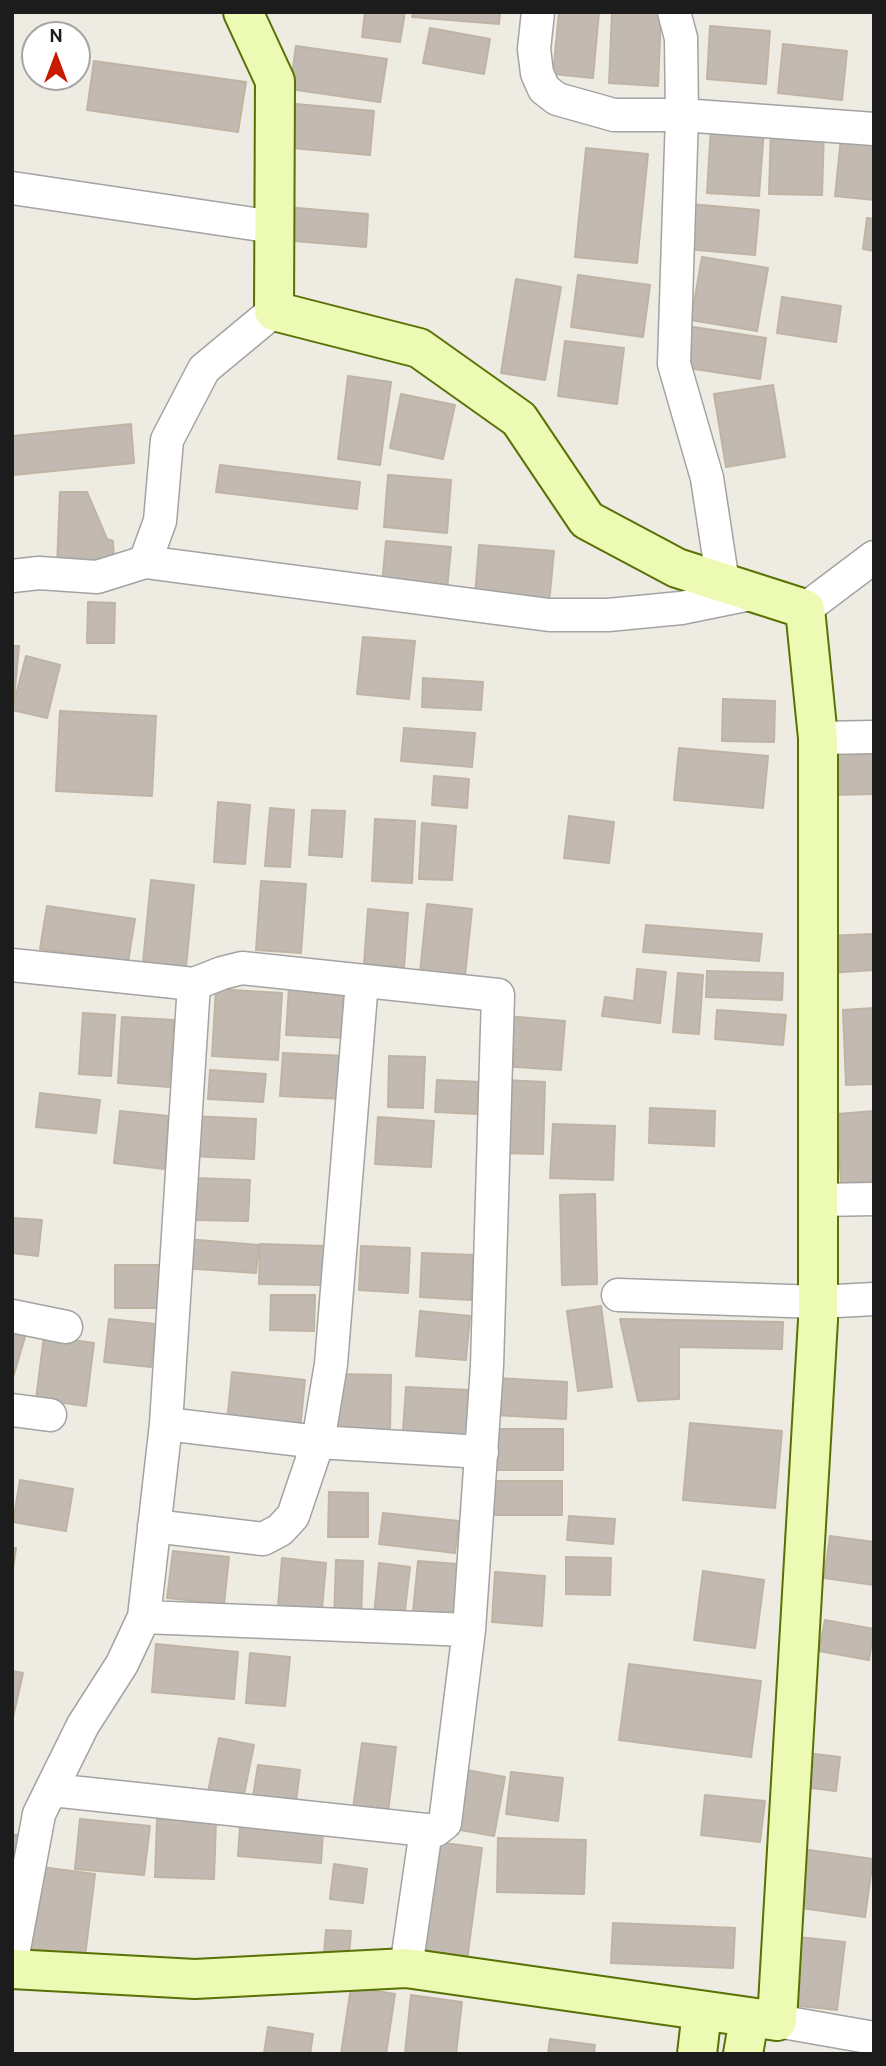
<!DOCTYPE html>
<style>
body{margin:0}
#map{position:relative;width:886px;height:2066px;overflow:hidden;background:#eeebe2;font-family:Overpass,sans-serif}
canvas{display:block}
.frame{position:absolute;inset:0;border:14px solid #1c1c1c;pointer-events:none}
.north{position:absolute;left:21px;top:21px;width:70px;height:70px;box-sizing:border-box;background:#fff;border:2px solid #a4a4a4;border-radius:50%;rotate:0deg;font-size:19px;font-weight:700;line-height:28px;text-align:center;color:#1c1c1c}
.north::after{content:'';display:block;margin:auto;width:24px;height:32px;background:#c81b00;clip-path:polygon(50% 0,100% 100%,50% 72%,0 100%)}
</style>
<div id="map">
<canvas width="886" height="2066"></canvas>
<div class="frame"></div>
<div class="north">N</div>
</div>
<script>
const ctx = document.querySelector('canvas').getContext('2d');
ctx.lineJoin = 'round';
function paint(path, color) { ctx.fillStyle = color; ctx.fill(path, 'evenodd'); }
function trace(path, color, width, dash) { ctx.strokeStyle = color; ctx.lineWidth = width; ctx.lineCap = dash ? 'butt' : 'round'; ctx.setLineDash(dash || []); ctx.stroke(path); }
const building = new Path2D(`
 M 365,12 L 405,12 L 400,42 L 362,37 Z
 M 413,12 L 500,12 L 499,24 L 412,17 Z
 M 559,12 L 599,12 L 593,78 L 553,74 Z
 M 612,12 L 661,12 L 658,86 L 609,83 Z
 M 710,26 L 770,31 L 766,84 L 707,79 Z
 M 430,28 L 490,39 L 484,74 L 423,63 Z
 M 783,44 L 847,51 L 842,100 L 778,93 Z
 M 296,46 L 387,59 L 380,102 L 290,89 Z
 M 94,61 L 246,82 L 238,132 L 87,110 Z
 M 296,104 L 374,111 L 370,155 L 292,148 Z
 M 711,126 L 764,130 L 759,196 L 707,193 Z
 M 771,129 L 824,130 L 822,195 L 769,194 Z
 M 841,138 L 874,142 L 874,200 L 835,196 Z
 M 586,148 L 648,154 L 637,263 L 575,257 Z
 M 690,204 L 759,210 L 755,255 L 686,249 Z
 M 285,207 L 368,214 L 366,247 L 282,240 Z
 M 867,218 L 874,219 L 874,251 L 863,249 Z
 M 702,257 L 768,268 L 757,331 L 691,320 Z
 M 578,275 L 650,285 L 643,337 L 571,327 Z
 M 516,279 L 561,287 L 545,380 L 501,373 Z
 M 782,297 L 841,306 L 836,342 L 777,333 Z
 M 687,326 L 766,338 L 760,379 L 681,367 Z
 M 565,341 L 624,348 L 617,404 L 558,396 Z
 M 348,376 L 391,382 L 380,465 L 338,459 Z
 M 773,385 L 785,457 L 726,467 L 714,394 Z
 M 401,394 L 455,405 L 443,459 L 390,448 Z
 M 131,424 L 134,463 L 13,475 L 12,436 Z
 M 220,465 L 360,482 L 357,509 L 216,492 Z
 M 388,475 L 451,480 L 447,533 L 384,527 Z
 M 60,492 L 87,492 L 107,539 L 113,541 L 114,566 L 57,567 Z
 M 386,541 L 451,547 L 447,590 L 382,584 Z
 M 479,545 L 554,551 L 549,603 L 475,597 Z
 M 88,602 L 115,603 L 114,643 L 87,643 Z
 M 363,637 L 415,641 L 409,699 L 357,694 Z
 M 12,646 L 19,646 L 14,699 L 12,699 Z
 M 26,656 L 60,665 L 47,718 L 12,710 Z
 M 423,678 L 483,682 L 481,710 L 422,707 Z
 M 723,699 L 775,701 L 774,742 L 722,741 Z
 M 60,711 L 156,716 L 152,796 L 56,791 Z
 M 404,728 L 475,733 L 472,767 L 401,761 Z
 M 679,748 L 768,756 L 763,808 L 674,800 Z
 M 874,754 L 874,794 L 828,795 L 827,755 Z
 M 434,776 L 469,779 L 467,808 L 432,805 Z
 M 218,802 L 250,805 L 245,864 L 214,862 Z
 M 270,808 L 294,810 L 290,867 L 265,866 Z
 M 312,810 L 345,811 L 342,857 L 309,855 Z
 M 569,816 L 614,822 L 609,863 L 564,858 Z
 M 375,819 L 415,821 L 412,883 L 372,881 Z
 M 422,823 L 456,826 L 452,880 L 419,879 Z
 M 151,880 L 194,885 L 186,967 L 143,962 Z
 M 261,881 L 306,884 L 301,953 L 256,950 Z
 M 427,904 L 472,909 L 465,976 L 420,972 Z
 M 47,906 L 135,919 L 128,962 L 40,949 Z
 M 368,909 L 408,913 L 404,967 L 364,964 Z
 M 646,925 L 762,934 L 759,961 L 643,952 Z
 M 874,934 L 874,970 L 828,973 L 826,936 Z
 M 637,969 L 666,972 L 660,1023 L 602,1016 L 605,997 L 634,1001 Z
 M 707,971 L 783,973 L 782,1000 L 706,997 Z
 M 678,973 L 703,975 L 699,1034 L 673,1032 Z
 M 289,987 L 350,991 L 348,1038 L 286,1035 Z
 M 216,989 L 282,993 L 278,1060 L 212,1056 Z
 M 874,1008 L 874,1084 L 846,1085 L 843,1010 Z
 M 717,1010 L 786,1015 L 783,1045 L 715,1039 Z
 M 83,1013 L 115,1015 L 111,1076 L 79,1074 Z
 M 506,1016 L 565,1021 L 561,1070 L 502,1066 Z
 M 122,1017 L 174,1020 L 169,1087 L 118,1083 Z
 M 283,1053 L 346,1056 L 343,1099 L 280,1096 Z
 M 389,1056 L 425,1057 L 423,1108 L 388,1107 Z
 M 210,1070 L 266,1074 L 263,1102 L 208,1099 Z
 M 437,1080 L 481,1082 L 479,1114 L 435,1112 Z
 M 503,1080 L 545,1082 L 543,1154 L 501,1153 Z
 M 40,1093 L 100,1100 L 96,1133 L 36,1127 Z
 M 650,1108 L 715,1111 L 714,1146 L 649,1143 Z
 M 120,1111 L 169,1116 L 164,1169 L 114,1163 Z
 M 874,1111 L 874,1181 L 841,1183 L 837,1114 Z
 M 191,1116 L 256,1119 L 254,1159 L 189,1156 Z
 M 378,1117 L 434,1121 L 431,1167 L 375,1164 Z
 M 553,1124 L 615,1126 L 613,1180 L 550,1178 Z
 M 195,1178 L 250,1180 L 248,1221 L 193,1220 Z
 M 595,1194 L 597,1284 L 562,1285 L 560,1195 Z
 M 12,1218 L 42,1220 L 38,1256 L 12,1253 Z
 M 186,1239 L 259,1245 L 256,1273 L 183,1268 Z
 M 260,1244 L 325,1246 L 324,1285 L 259,1284 Z
 M 361,1246 L 410,1248 L 408,1293 L 359,1290 Z
 M 422,1253 L 473,1255 L 471,1300 L 420,1297 Z
 M 115,1265 L 162,1265 L 162,1308 L 115,1308 Z
 M 271,1295 L 315,1295 L 314,1331 L 270,1330 Z
 M 601,1306 L 612,1387 L 578,1391 L 567,1311 Z
 M 420,1311 L 470,1316 L 466,1360 L 416,1356 Z
 M 109,1319 L 156,1324 L 151,1367 L 104,1362 Z
 M 620,1319 L 783,1322 L 782,1349 L 679,1347 L 679,1399 L 638,1401 Z
 M 12,1325 L 27,1330 L 12,1381 Z
 M 44,1336 L 94,1343 L 86,1406 L 36,1399 Z
 M 232,1372 L 305,1380 L 300,1430 L 227,1422 Z
 M 338,1374 L 391,1375 L 390,1430 L 336,1429 Z
 M 497,1378 L 567,1382 L 566,1419 L 495,1415 Z
 M 406,1387 L 469,1390 L 467,1435 L 403,1431 Z
 M 690,1423 L 782,1431 L 775,1508 L 683,1500 Z
 M 487,1429 L 563,1429 L 563,1470 L 487,1470 Z
 M 20,1480 L 73,1489 L 66,1531 L 13,1522 Z
 M 487,1481 L 562,1481 L 562,1515 L 487,1515 Z
 M 329,1492 L 368,1493 L 368,1537 L 328,1537 Z
 M 383,1513 L 459,1521 L 455,1553 L 379,1544 Z
 M 569,1516 L 615,1519 L 613,1544 L 567,1540 Z
 M 830,1536 L 874,1542 L 874,1585 L 824,1578 Z
 M 12,1548 L 16,1548 L 12,1575 Z
 M 173,1551 L 229,1557 L 224,1604 L 167,1598 Z
 M 566,1557 L 611,1558 L 610,1595 L 566,1594 Z
 M 282,1558 L 326,1563 L 322,1610 L 278,1606 Z
 M 336,1560 L 363,1561 L 361,1620 L 334,1619 Z
 M 418,1561 L 458,1564 L 452,1625 L 412,1622 Z
 M 379,1563 L 410,1567 L 404,1619 L 374,1616 Z
 M 703,1571 L 764,1580 L 755,1648 L 694,1640 Z
 M 495,1572 L 545,1576 L 542,1626 L 492,1622 Z
 M 825,1620 L 874,1629 L 869,1660 L 819,1651 Z
 M 156,1644 L 238,1652 L 234,1699 L 152,1692 Z
 M 250,1653 L 290,1657 L 285,1706 L 246,1703 Z
 M 629,1664 L 761,1681 L 751,1757 L 619,1740 Z
 M 12,1671 L 23,1673 L 12,1722 Z
 M 219,1738 L 254,1745 L 242,1804 L 207,1797 Z
 M 362,1743 L 396,1747 L 387,1821 L 352,1816 Z
 M 798,1752 L 840,1757 L 836,1791 L 794,1786 Z
 M 258,1765 L 300,1770 L 295,1809 L 252,1803 Z
 M 466,1770 L 505,1777 L 494,1836 L 455,1829 Z
 M 511,1772 L 563,1778 L 558,1821 L 506,1814 Z
 M 705,1795 L 765,1801 L 760,1842 L 701,1835 Z
 M 80,1819 L 150,1826 L 144,1875 L 75,1869 Z
 M 157,1819 L 216,1821 L 214,1879 L 155,1877 Z
 M 240,1826 L 323,1832 L 321,1863 L 238,1856 Z
 M 12,1835 L 20,1835 L 17,1870 L 12,1869 Z
 M 498,1838 L 586,1840 L 584,1894 L 497,1892 Z
 M 437,1842 L 482,1848 L 467,1960 L 422,1954 Z
 M 802,1849 L 873,1859 L 865,1917 L 794,1907 Z
 M 334,1864 L 367,1869 L 363,1903 L 330,1899 Z
 M 41,1867 L 95,1874 L 84,1965 L 30,1958 Z
 M 613,1923 L 735,1928 L 733,1968 L 611,1963 Z
 M 326,1930 L 351,1931 L 349,1956 L 324,1954 Z
 M 798,1937 L 845,1942 L 837,2010 L 790,2005 Z
 M 351,1987 L 395,1994 L 386,2054 L 341,2054 Z
 M 411,1995 L 462,2002 L 456,2054 L 405,2053 Z
 M 268,2027 L 313,2034 L 310,2054 L 264,2054 Z
 M 550,2039 L 595,2045 L 594,2054 L 548,2054 Z`);
const street = new Path2D(`
 M 538,12 L 534,49 L 537,73 L 544,89 L 557,99 L 614,115 L 682,115 L 874,129
 M 674,12 L 681,38 L 682,115 L 674,364 L 707,478 L 723,583
 M 12,188 L 274,227
 M 145,562 L 549,615 L 608,615 L 681,608 L 755,593
 M 12,576 L 39,573 L 97,577 L 145,562 L 160,521 L 167,440 L 204,369 L 274,311
 M 805,609 L 874,557
 M 818,738 L 874,737
 M 12,965 L 194,984
 M 818,1200 L 874,1199
 M 618,1295 L 818,1302 L 874,1299
 M 12,1316 L 66,1327
 M 12,1410 L 50,1415
 M 166,1424 L 318,1442 L 482,1452
 M 154,1526 L 263,1539 L 280,1530 L 293,1516 L 318,1442 L 331,1364 L 362,981
 M 52,1790 L 426,1830 L 436,1830 L 445,1823 L 469,1630 L 144,1617 L 166,1424 L 194,984 L 222,973 L 242,968 L 498,995 L 487,1366 L 469,1630
 M 12,1960 L 39,1814 L 83,1725 L 122,1664 L 144,1617
 M 406,1968 L 426,1830
 M 777,2021 L 874,2038`);
const secondary = new Path2D(`
 M 12,1969 L 195,1979 L 406,1968 L 777,2021 L 818,1320 L 818,738 L 805,609 L 677,568 L 587,520 L 519,419 L 419,348 L 274,311 L 275,81 L 243,12
 M 697,2054 L 702,2011
 M 743,2054 L 749,2019`);
paint(building, '#c2bab1');
trace(building, '#bfb4a4', 2);
trace(street, '#a3a3a3', 35);
trace(secondary, '#587204', 42);
trace(street, '#fff', 32);
trace(secondary, '#edfab4', 38);
</script>
